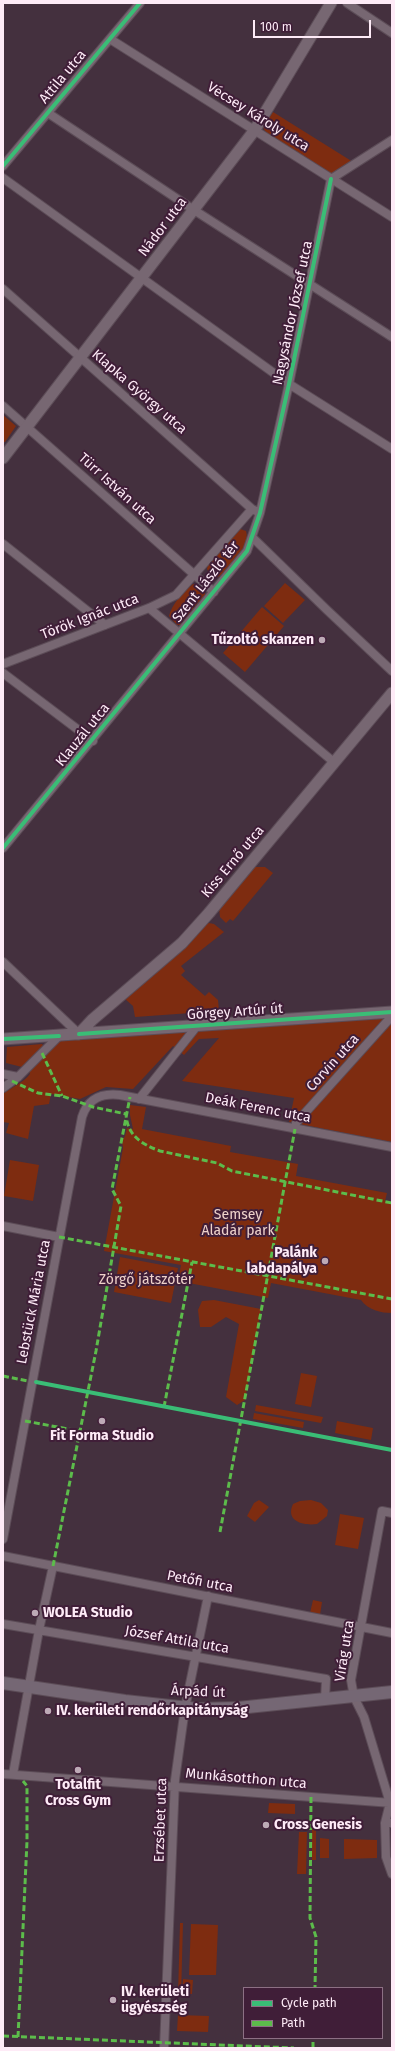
<!DOCTYPE html>
<meta charset="utf-8">
<style>
body{margin:0}
#map{position:relative;width:395px;height:2051px;overflow:hidden;background:#44303e;font-family:"Fira Sans",sans-serif}
canvas{display:block}
.frame{position:absolute;inset:0;border:4px solid #feebf7;pointer-events:none}
.legend{position:absolute;left:243px;top:1987px;width:140px;height:52px;box-sizing:border-box;background:#401e38;border:1px solid #8c7084;margin:0;padding:5px 7px;list-style:none;font-size:12px;color:#feebf7}
.legend li{display:flex;align-items:center;gap:8px;height:20px}
.legend b{width:20px;border:1px solid #8c7084}
.scale{position:absolute;left:253px;top:20px;width:118px;height:18px;box-sizing:border-box;border:2px solid #feebf7;border-top:0;padding-left:5px;font-size:12px;line-height:14px;white-space:nowrap;color:#feebf7;-webkit-text-stroke:3px #401e38;paint-order:stroke}
</style>
<div id="map">
<canvas width="395" height="2051"></canvas>
<div class="frame"></div>
<ul class="legend">
<li><b style="height:5px;background:#3abd76"></b>Cycle path</li>
<li><b style="height:5px;background:#5cbc4b"></b>Path</li>
</ul>
<div class="scale">100 m</div>
</div>
<script>
const ctx = document.querySelector('canvas').getContext('2d');
ctx.lineJoin = 'round';
function paint(path, color) { ctx.fillStyle = color; ctx.fill(path, 'evenodd'); }
function trace(path, color, width, dash) { ctx.strokeStyle = color; ctx.lineWidth = width; ctx.lineCap = dash ? 'butt' : 'round'; ctx.setLineDash(dash || []); ctx.stroke(path); }
function drawText(font, color, halo, rows, align = 'center') {
  ctx.font = font + ' "Fira Sans",sans-serif'; ctx.lineWidth = 4; ctx.setLineDash([]); ctx.textBaseline = 'middle'; ctx.strokeStyle = halo; ctx.fillStyle = color; for (const [text, x, y, turn = 0] of rows) {
    ctx.save(); ctx.translate(x, y); ctx.rotate((+turn || 0) * Math.PI / 180); ctx.textAlign = isNaN(turn) ? turn : align; if (halo) ctx.strokeText(text, 0, 0); ctx.fillText(text, 0, 0); ctx.restore();
  }
}
const green = new Path2D(`
 M 273,112 L 353,162 L 333,174 L 328,173 L 267,135 L 263,127 Z
 M 3,415 L 16,426 L 5,442 L 3,442 Z
 M 240,529 L 246,531 C 251,546 229,572 216,578 L 211,576 L 207,569 L 208,564 Z
 M 285,583 L 305,600 L 283,623 L 264,606 Z
 M 193,584 L 199,585 L 205,591 L 205,596 L 182,625 L 177,625 L 169,616 C 172,604 183,592 193,584 Z
 M 262,607 L 284,626 L 245,672 L 223,653 Z
 M 254,867 L 265,867 L 273,873 L 233,921 L 230,919 L 226,923 L 220,917 L 219,908 Z
 M 209,923 L 214,924 L 224,932 L 181,966 L 185,971 L 181,975 L 205,996 L 209,992 L 218,1000 L 219,1011 L 135,1017 L 133,1006 L 124,998 L 204,925 Z
 M 392,1018 L 392,1142 L 289,1122 L 294,1098 L 182,1081 L 219,1038 L 199,1039 L 184,1055 L 173,1046 L 133,1089 L 106,1087 L 80,1099 L 51,1094 L 49,1104 L 34,1106 L 28,1139 L 6,1133 L 9,1123 L 3,1122 L 3,1094 C 13,1086 22,1084 30,1074 L 29,1071 L 58,1039 Z
 M 42,1044 L 44,1047 L 22,1067 L 6,1063 L 7,1047 Z
 M 130,1105 L 146,1107 L 142,1129 L 231,1146 L 230,1152 L 298,1164 L 296,1176 L 387,1193 L 385,1201 L 392,1202 L 392,1313 C 381,1313 368,1310 361,1300 L 271,1283 L 268,1298 L 178,1281 L 181,1265 L 104,1251 L 123,1148 L 122,1141 L 125,1136 L 127,1128 L 133,1129 L 130,1115 Z
 M 10,1160 L 39,1165 L 33,1201 L 4,1196 Z
 M 120,1257 L 178,1268 L 171,1303 L 114,1292 Z
 M 214,1300 L 261,1309 L 245,1400 L 237,1405 L 226,1397 L 239,1324 L 226,1317 L 211,1327 L 200,1327 L 198,1310 L 202,1301 Z
 M 301,1373 L 317,1376 L 311,1407 L 295,1404 Z
 M 256,1405 L 323,1417 L 321,1423 L 255,1411 Z
 M 254,1413 L 304,1422 L 303,1428 L 253,1419 Z
 M 337,1421 L 373,1428 L 371,1440 L 335,1433 Z
 M 259,1500 L 269,1507 L 255,1522 L 247,1516 L 254,1503 Z
 M 311,1500 L 321,1503 L 328,1510 L 327,1516 L 317,1524 C 303,1526 285,1521 293,1504 L 300,1501 Z
 M 340,1514 L 364,1518 L 358,1549 L 335,1545 Z
 M 313,1600 L 322,1602 L 320,1615 L 310,1613 Z
 M 269,1803 L 295,1804 L 295,1814 L 268,1813 Z
 M 312,1826 L 316,1826 L 316,1860 L 312,1860 Z
 M 299,1832 L 307,1832 L 306,1874 L 297,1874 Z
 M 320,1838 L 329,1839 L 329,1858 L 320,1858 Z
 M 344,1839 L 377,1840 L 377,1858 L 344,1859 Z
 M 180,1923 L 183,1923 L 181,1996 L 178,1996 Z
 M 191,1924 L 218,1925 L 216,1975 L 189,1975 Z
 M 183,1979 L 193,1980 L 192,1994 L 182,1994 Z
 M 178,2015 L 209,2016 L 208,2032 L 177,2031 Z`);
const minor = new Path2D(`
 M 347,3 L 392,33
 M 110,39 L 392,217
 M 48,113 L 194,210 L 392,337
 M 3,166 L 140,3
 M 3,178 L 289,384 L 392,449
 M 331,179 L 392,140
 M 3,289 L 252,509 L 260,513
 M 3,406 L 214,592
 M 252,537 L 327,610 L 392,671
 M 3,544 L 105,625
 M 149,608 L 335,763
 M 3,664 L 149,608 L 176,595 L 252,509
 M 3,673 L 93,741
 M 3,848 L 247,551 L 260,513 L 289,384 L 331,179
 M 3,962 L 79,1034
 M 3,1074 L 18,1077
 M 3,1088 L 18,1077 L 59,1036
 M 139,1099 L 197,1026
 M 295,1129 L 296,1123 L 392,1016
 M 3,1226 L 59,1237
 M 392,1513 L 382,1511 L 351,1680 L 354,1697 L 364,1717 L 390,1803 L 385,1823 L 392,1823
 M 3,1539 L 82,1117 C 88,1098 102,1093 120,1095 L 392,1147
 M 3,1556 L 392,1633
 M 3,1624 L 326,1679 L 325,1700
 M 3,1774 L 392,1803
 M 13,1774 L 39,1630 L 53,1566
 M 385,1823 L 386,1857 L 392,1874
 M 164,2048 L 175,1780 L 185,1708 L 208,1596`);
const tertiary = new Path2D(`
 M 3,458 L 254,131 L 331,3
 M 79,1034 L 92,1020 L 182,943 L 209,913 L 392,693
 M 3,1039 L 392,1012`);
const secondary = new Path2D(`
 M 3,1683 L 125,1701 L 198,1709 L 238,1708 L 392,1692`);
const tram = new Path2D(`
 M 3,1037 L 392,1009`);
const quiet = new Path2D(`
 M 42,1053 L 62,1096
 M 12,1081 L 38,1093 L 62,1096 L 93,1107 L 126,1114 C 127,1135 141,1144 160,1151 L 217,1163 L 232,1171 L 392,1203
 M 59,1237 L 392,1299
 M 3,1376 L 28,1381
 M 164,1407 L 192,1262
 M 25,1421 L 79,1431
 M 220,1532 L 295,1129
 M 53,1566 L 96,1351 L 121,1206 L 112,1189 L 130,1097
 M 311,1797 L 310,1918 L 316,1937 L 315,1988
 M 3,2036 L 294,2048
 M 18,2037 L 27,1841 L 27,1786 L 23,1781
 M 313,2048 L 313,2038`);
const cycleway = new Path2D(`
 M 3,166 L 140,3
 M 3,848 L 247,551 L 260,513 L 289,384 L 331,179
 M 79,1034 L 392,1012
 M 3,1039 L 59,1036
 M 36,1382 L 392,1450`);
const markers = [
 [322,640,4,"#bdaab6"],
 [325,1261,4,"#bdaab6"],
 [102,1421,4,"#bdaab6"],
 [35,1613,4,"#bdaab6"],
 [48,1711,4,"#bdaab6"],
 [78,1770,4,"#bdaab6"],
 [266,1825,4,"#bdaab6"],
 [113,2000,4,"#bdaab6"]
];
const streetNames = [
 ["Attila utca",63,77,-50],
 ["Vécsey Károly utca",258,117,32],
 ["Nádor utca",163,227,-53],
 ["Nagysándor József utca",293,313,-78],
 ["Klapka György utca",139,392,41],
 ["Türr István utca",117,489,42],
 ["Szent László tér",206,582,-52],
 ["Török Ignác utca",90,617,-21],
 ["Klauzál utca",83,735,-51],
 ["Kiss Ernő utca",233,862,-50],
 ["Görgey Artúr út",235,1012,-4],
 ["Corvin utca",333,1063,-48],
 ["Deák Ferenc utca",258,1108,11],
 ["Lebstück Mária utca",34,1302,-79],
 ["Petőfi utca",200,1582,11],
 ["József Attila utca",177,1640,10],
 ["Virág utca",345,1651,-81],
 ["Árpád út",198,1692,2],
 ["Munkásotthon utca",246,1779,5],
 ["Erzsébet utca",161,1820,-88]
];
const poiNames = [
 ["Tűzoltó skanzen",314,640,"right"],
 ["Palánk",317,1253,"right"],
 ["labdapálya",317,1269,"right"],
 ["Fit Forma Studio",102,1436,"center"],
 ["WOLEA Studio",43,1613],
 ["IV. kerületi rendőrkapitányság",56,1711],
 ["Totalfit",78,1785,"center"],
 ["Cross Gym",78,1801,"center"],
 ["Cross Genesis",274,1825],
 ["IV. kerületi",121,1992],
 ["ügyészség",121,2008]
];
const parkNames = [
 ["Semsey",238,1215],
 ["Aladár park",238,1231],
 ["Zörgő játszótér",146,1280]
];
paint(green, '#7e2c10');
trace(minor, '#5c4c57', 10);
trace(tertiary, '#5c4c57', 13);
trace(secondary, '#5c4c57', 14);
trace(minor, '#776772', 8);
trace(tertiary, '#776772', 11);
trace(secondary, '#756774', 12);
trace(tram, '#786874', 1);
trace(quiet, '#5cbc4b', 3, [6, 3]);
trace(cycleway, '#3abd76', 4);
for (const [x, y, r, color] of markers) { const dot = new Path2D(); dot.arc(x, y, r, 0, 2 * Math.PI); ctx.fillStyle = color; ctx.fill(dot); trace(dot, '#401e38', 1.5); }
drawText('14px', '#feebf7', '#401e38', streetNames);
drawText('bold 14px', '#feebf7', '#401e38', poiNames, 'left');
drawText('14px', '#eed2ca', '#401e38', parkNames);
</script>
